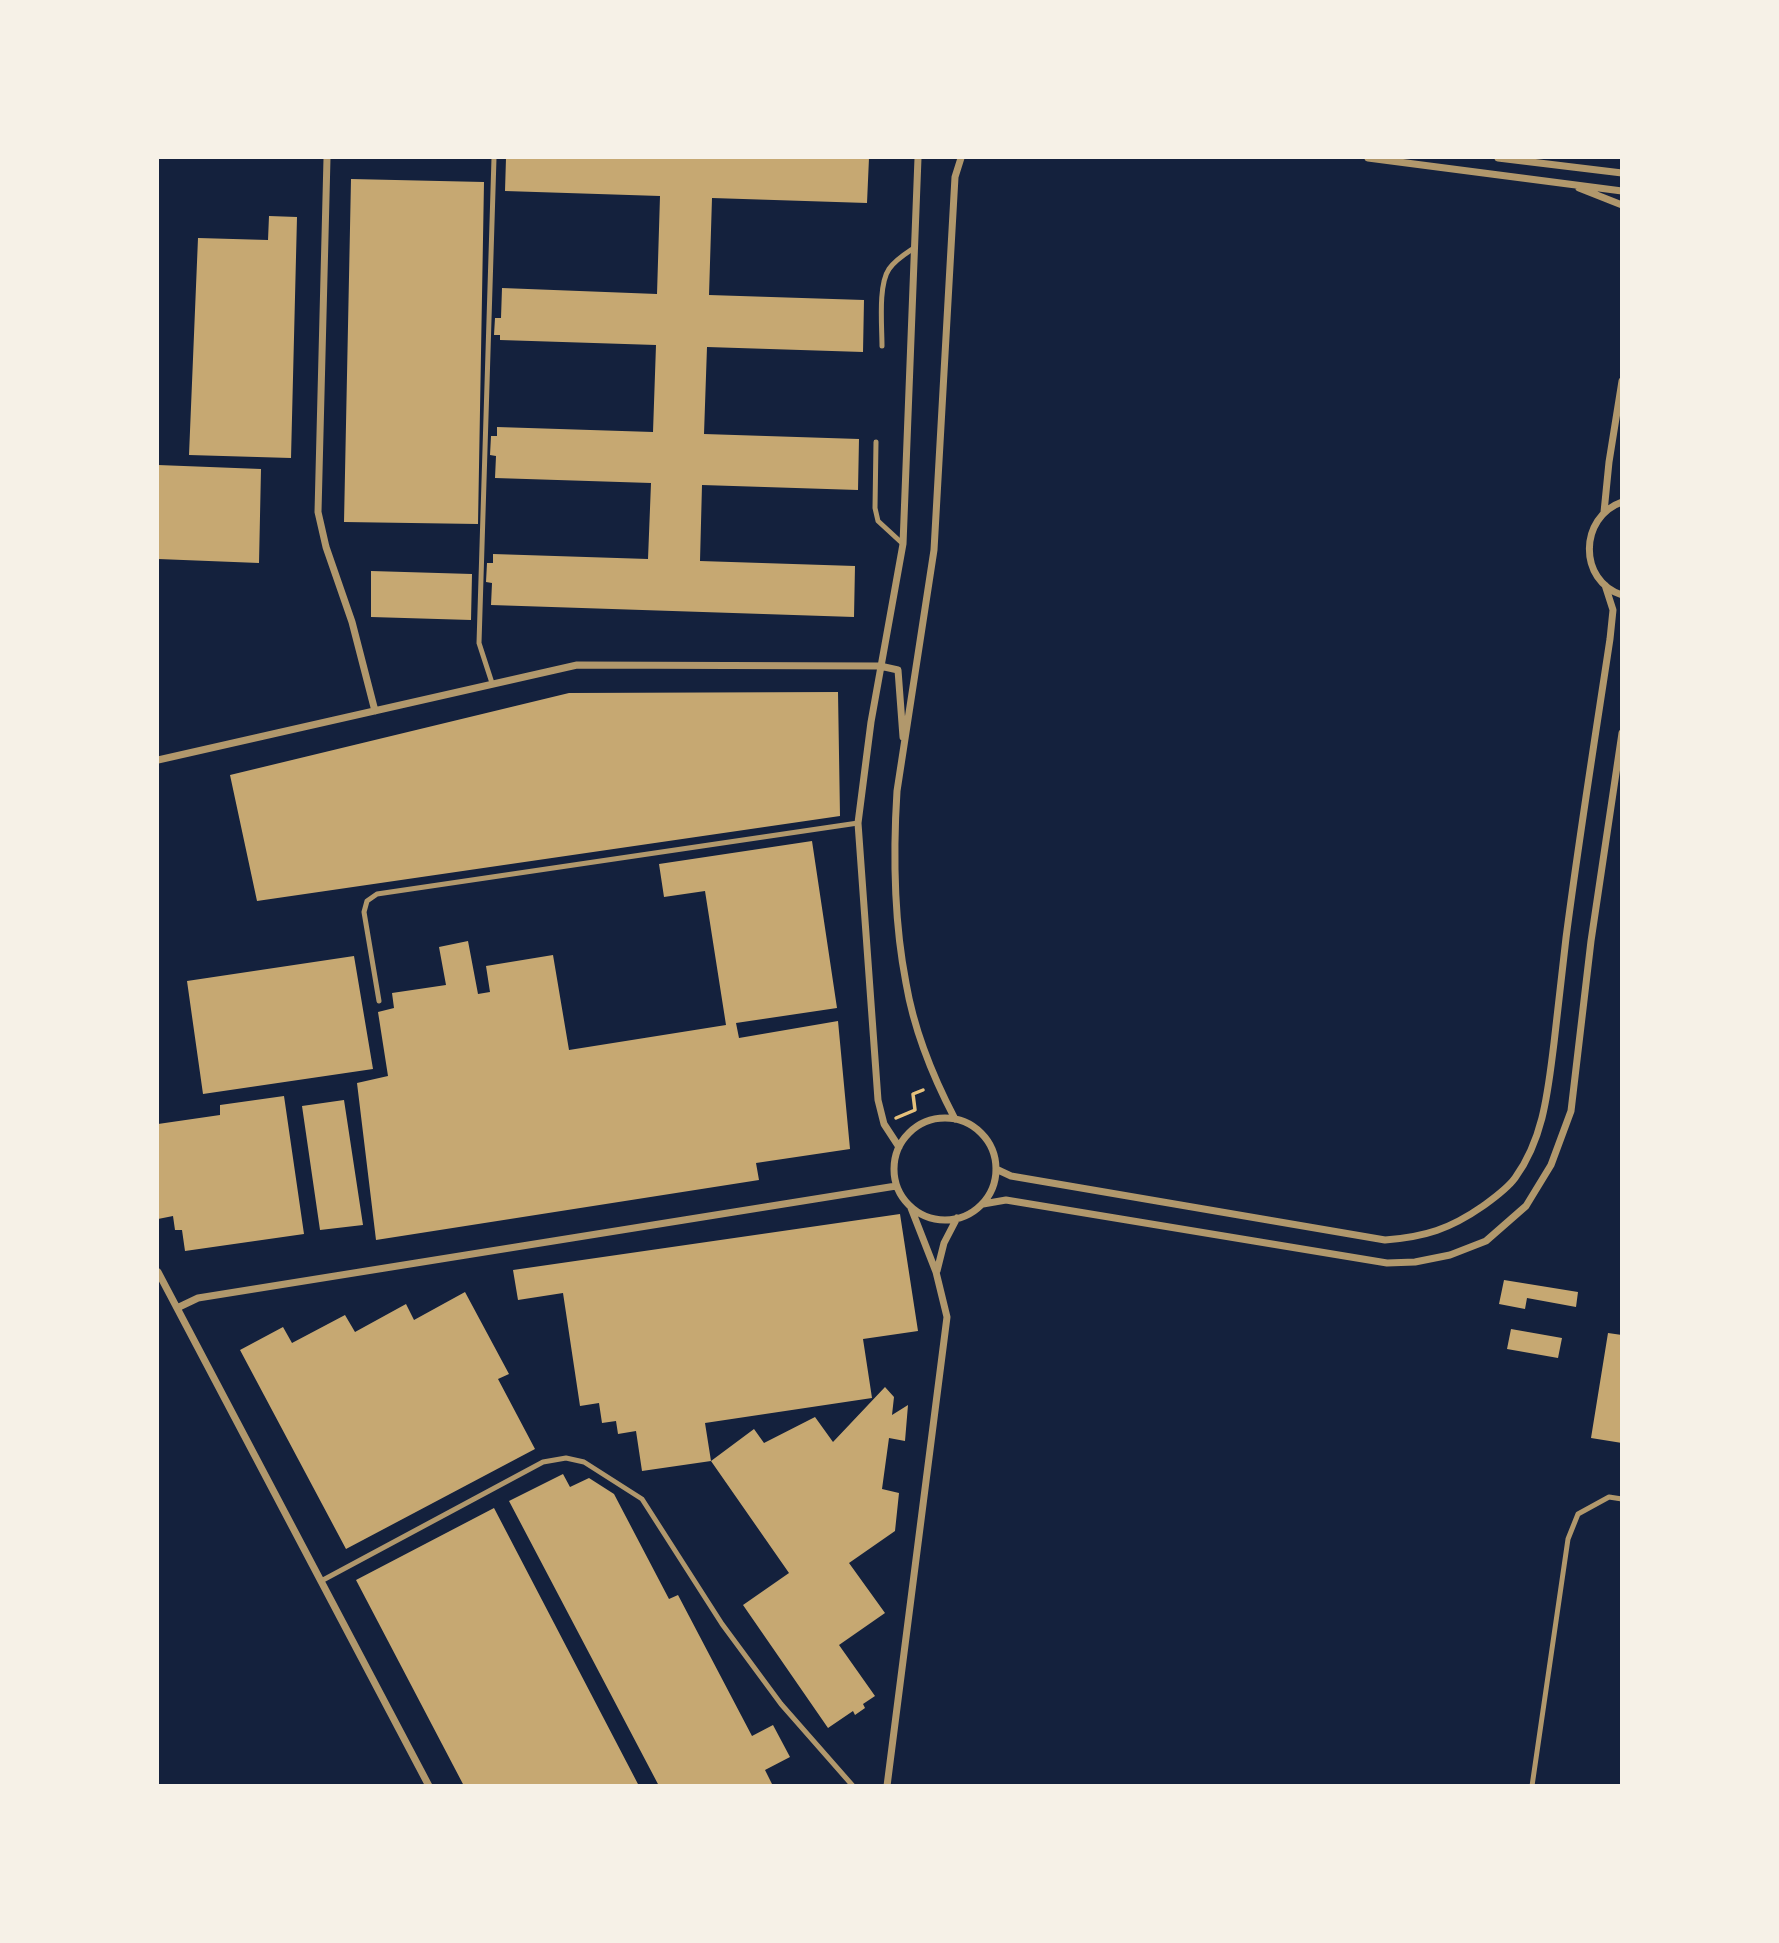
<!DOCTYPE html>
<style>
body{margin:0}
#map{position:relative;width:1779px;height:1943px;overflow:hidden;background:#14213d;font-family:"Fira Sans",sans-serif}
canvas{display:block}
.frame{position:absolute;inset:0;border:159px solid #f6f1e7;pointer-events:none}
</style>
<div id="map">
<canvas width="1779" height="1943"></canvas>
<div class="frame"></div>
</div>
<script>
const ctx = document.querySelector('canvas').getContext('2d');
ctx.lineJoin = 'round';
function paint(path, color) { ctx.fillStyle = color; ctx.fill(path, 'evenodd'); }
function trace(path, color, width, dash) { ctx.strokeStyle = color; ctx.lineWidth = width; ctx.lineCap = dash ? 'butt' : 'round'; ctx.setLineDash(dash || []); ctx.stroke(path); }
const building = new Path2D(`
 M 506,158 L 869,158 L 867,203 L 712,198 L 709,295 L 864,300 L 863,352 L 707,347 L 704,434 L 859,439 L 858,490 L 702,485 L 700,561 L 855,566 L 854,617 L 491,605 L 492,583 L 486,582 L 487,563 L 493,563 L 493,554 L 648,559 L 651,483 L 495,478 L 496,456 L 490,455 L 491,436 L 497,436 L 497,427 L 653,432 L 656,345 L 500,340 L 500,335 L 494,335 L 495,318 L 501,318 L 502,288 L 657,294 L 660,196 L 505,191 Z
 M 351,179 L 484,182 L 478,524 L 344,522 Z
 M 269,216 L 297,217 L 291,458 L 189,455 L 198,238 L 268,240 Z
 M 158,465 L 261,469 L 259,563 L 158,559 Z
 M 371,571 L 472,574 L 471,620 L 371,617 Z
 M 838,692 L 840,816 L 257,901 L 230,775 L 569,693 Z
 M 812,841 L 837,1008 L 736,1023 L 739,1038 L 838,1021 L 850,1149 L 756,1163 L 759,1180 L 376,1240 L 357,1083 L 388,1076 L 378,1012 L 394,1008 L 392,993 L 446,985 L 439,947 L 468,941 L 478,994 L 490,992 L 486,966 L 553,955 L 569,1050 L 726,1025 L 705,891 L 664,897 L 659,864 Z
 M 354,956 L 373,1069 L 203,1094 L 187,981 Z
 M 284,1096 L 304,1234 L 185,1251 L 182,1230 L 175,1230 L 173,1216 L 158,1219 L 158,1124 L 220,1115 L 220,1105 Z
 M 344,1100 L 363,1225 L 320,1230 L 302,1106 Z
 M 900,1214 L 918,1331 L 863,1339 L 872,1398 L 705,1423 L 711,1461 L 754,1429 L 764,1443 L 815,1417 L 833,1442 L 885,1387 L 894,1397 L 892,1415 L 908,1405 L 905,1441 L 889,1438 L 882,1489 L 899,1493 L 895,1531 L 849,1563 L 885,1613 L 839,1645 L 875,1696 L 863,1704 L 865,1708 L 855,1715 L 853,1711 L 828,1728 L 743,1605 L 789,1573 L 711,1461 L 642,1471 L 636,1431 L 618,1434 L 616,1421 L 602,1423 L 599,1403 L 580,1406 L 563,1293 L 518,1300 L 513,1270 Z
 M 1504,1280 L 1578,1292 L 1576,1307 L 1527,1298 L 1525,1309 L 1499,1304 Z
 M 465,1292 L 509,1374 L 498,1379 L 535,1449 L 346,1549 L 240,1350 L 283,1327 L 292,1343 L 345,1315 L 355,1332 L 406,1304 L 414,1320 Z
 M 1511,1329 L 1562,1338 L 1558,1358 L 1507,1349 Z
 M 1608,1333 L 1622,1335 L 1622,1443 L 1591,1438 Z
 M 563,1474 L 570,1487 L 589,1478 L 614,1494 L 669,1599 L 678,1595 L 752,1736 L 773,1725 L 790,1757 L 765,1770 L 773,1786 L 659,1786 L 509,1501 Z
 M 494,1508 L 639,1786 L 464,1786 L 356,1580 Z`);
const path = new Path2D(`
 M 896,1118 L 915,1110 L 913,1094 L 923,1090`);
const service = new Path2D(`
 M 882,346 C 882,326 878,285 889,269 C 895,260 905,254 914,248
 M 876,442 L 875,508 L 878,521 L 903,544
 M 492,683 L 479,643 L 494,158
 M 379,1001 L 364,912 L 367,901 L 377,894 L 858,823
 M 323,1580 L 543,1462 L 566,1458 L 584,1462 L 642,1499 L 722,1624 L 781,1704 L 853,1786
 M 1532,1786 L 1568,1539 L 1578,1514 L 1609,1497 L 1622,1499`);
const minor = new Path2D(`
 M 327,158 L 318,512 L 326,547 L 352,622 L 375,711
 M 1368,158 L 1622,191
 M 1498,158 L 1622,173
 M 1579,188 L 1622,205
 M 1622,502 C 1579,517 1578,581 1622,595
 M 1604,512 L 1609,462 L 1622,381
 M 158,760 L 577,665 L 880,666 L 898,670 L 903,737
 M894 1169a51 51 0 1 1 102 0a51 51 0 1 1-102 0Z
 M 955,1119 C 933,1077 914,1030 906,983 C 894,921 893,854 897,791 L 934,550 L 955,177 L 961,158
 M 899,1147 L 884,1124 L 878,1100 L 858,823 L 871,722 L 903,544 L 918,158
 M 996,1169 L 1011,1176 L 1385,1240 C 1425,1237 1450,1229 1483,1206 C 1494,1198 1507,1189 1515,1178 C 1544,1138 1548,1090 1554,1043 C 1558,1008 1562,973 1566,938 C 1579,838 1595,738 1610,639 L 1613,610 L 1605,585
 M 983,1204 L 1006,1200 L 1387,1263 L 1415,1262 L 1450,1255 L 1486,1241 L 1526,1206 L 1551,1165 L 1571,1111 L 1591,941 L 1622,733
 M 937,1271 L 944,1243 L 957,1218
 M 158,1272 L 429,1786
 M 177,1308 L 198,1298 L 896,1186
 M 887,1786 L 947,1317 L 936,1272 L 911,1208`);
paint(building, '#c6a872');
trace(path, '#e5c07b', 3.5);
trace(service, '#b1986c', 5);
trace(minor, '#b1986c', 7);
</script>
